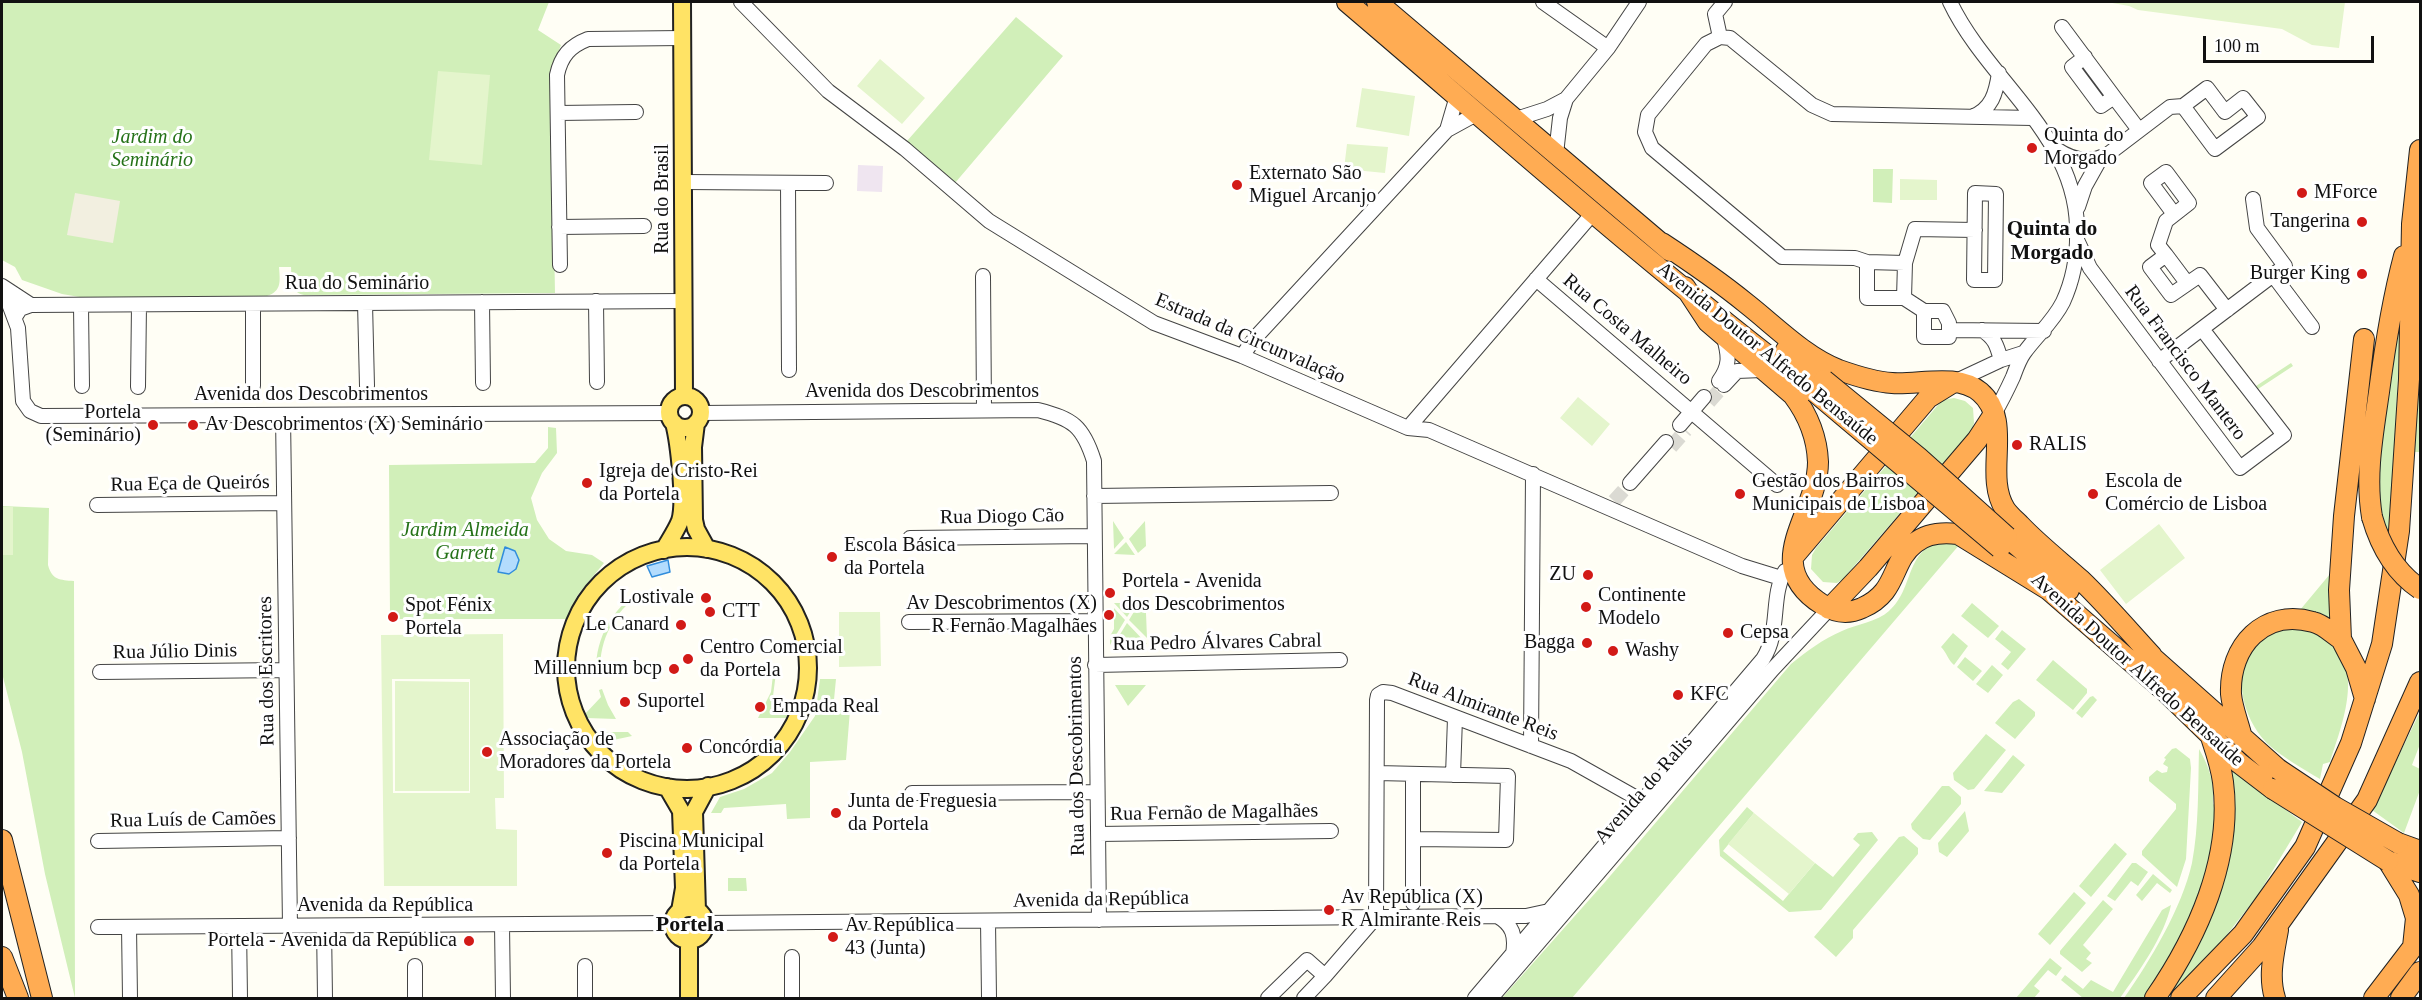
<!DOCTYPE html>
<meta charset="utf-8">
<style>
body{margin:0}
#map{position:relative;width:2422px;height:1000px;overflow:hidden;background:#fffef5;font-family:"Times New Roman",serif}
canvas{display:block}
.frame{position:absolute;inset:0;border:3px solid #111;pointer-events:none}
.scale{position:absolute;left:2203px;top:36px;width:171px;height:27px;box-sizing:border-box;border:3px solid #111;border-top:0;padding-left:8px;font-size:18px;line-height:21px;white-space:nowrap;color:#111;-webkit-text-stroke:4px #fff;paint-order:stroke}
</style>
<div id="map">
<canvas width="2422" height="1000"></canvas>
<div class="frame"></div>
<div class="scale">100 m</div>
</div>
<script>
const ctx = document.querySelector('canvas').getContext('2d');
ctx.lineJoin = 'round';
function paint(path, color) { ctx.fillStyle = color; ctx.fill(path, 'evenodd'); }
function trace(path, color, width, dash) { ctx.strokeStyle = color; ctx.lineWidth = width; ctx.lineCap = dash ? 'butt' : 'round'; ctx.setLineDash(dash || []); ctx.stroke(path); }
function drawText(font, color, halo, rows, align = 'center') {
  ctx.font = font + ' "Times New Roman",serif'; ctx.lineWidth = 6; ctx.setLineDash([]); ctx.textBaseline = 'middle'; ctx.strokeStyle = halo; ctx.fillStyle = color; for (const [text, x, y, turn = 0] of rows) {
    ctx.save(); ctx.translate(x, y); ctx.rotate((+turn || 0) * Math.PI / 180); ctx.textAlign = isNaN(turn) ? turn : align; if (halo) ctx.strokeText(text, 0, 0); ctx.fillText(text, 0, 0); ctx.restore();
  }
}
const industrial = new Path2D(`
 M 858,165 L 883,166 L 882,192 L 857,191 Z`);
const green = new Path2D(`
 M 2,2 L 549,2 L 538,30 L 561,45 L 551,73 L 555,293 L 304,295 C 288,291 292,280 291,267 L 279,267 C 280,281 282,291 267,296 L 91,299 L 62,294 L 22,280 L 15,267 L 2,260 Z
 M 1016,17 L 1063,56 L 955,183 L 907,141 Z
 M 1873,169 L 1893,169 L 1892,203 L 1873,202 Z
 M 2403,275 L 2390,536 L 2382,521 L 2376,469 Z
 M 2420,295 L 2420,452 L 2414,452 Z
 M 2291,363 L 2293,366 L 2258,389 L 2256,386 Z
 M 1954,398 L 1965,401 L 1973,408 L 1974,423 L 1972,430 L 1843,579 L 1837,583 L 1823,582 L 1811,569 L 1812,555 L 1816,548 L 1938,405 L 1943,400 Z
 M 548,427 L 556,428 L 557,453 L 542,473 L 531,498 L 537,520 L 549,539 L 566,551 L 592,555 L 604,563 L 577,596 L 567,619 L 390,619 L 389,465 L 535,463 L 548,448 Z
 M 2,506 L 49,508 L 48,565 C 52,580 60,580 74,581 L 75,998 L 45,874 L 22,752 L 2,673 Z
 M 1113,521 L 1124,538 L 1114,549 Z
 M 1145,521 L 1146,546 L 1138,553 L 1129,539 Z
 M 1943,541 L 1960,544 L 1572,998 L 1502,998 L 1605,882 L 1791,664 C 1807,651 1823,639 1842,631 C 1857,624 1877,622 1889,611 C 1915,588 1904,550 1943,541 Z
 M 1126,542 L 1135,555 L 1114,554 Z
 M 2335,568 L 2336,624 L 2319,614 L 2300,610 Z
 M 639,591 L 641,594 C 614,611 600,639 600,670 L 596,670 C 596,637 612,610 639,591 Z
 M 1114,603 L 1136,603 L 1127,617 Z
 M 1972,603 L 1999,626 L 1988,638 L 1961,616 Z
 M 1138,605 L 1146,613 L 1147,638 L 1129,620 Z
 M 1114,608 L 1125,620 L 1110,645 L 1110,636 L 1114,629 Z
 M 1127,623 L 1147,644 L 1114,644 Z
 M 2284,626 C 2295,628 2307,628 2317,631 C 2322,633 2327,639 2331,643 C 2364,672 2341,727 2330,762 L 2323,764 L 2320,779 C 2303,769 2284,758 2270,746 C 2246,724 2233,684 2248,653 C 2255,639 2271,633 2284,626 Z
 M 2002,630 L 2026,649 L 2008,670 L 2001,664 L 2011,652 L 1995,639 Z
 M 1953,633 L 1968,646 L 1954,665 C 1948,660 1947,653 1941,647 Z
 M 1965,657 L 1982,671 L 1973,681 L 1957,667 Z
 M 2053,660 L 2087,689 L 2087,693 L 2073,710 L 2036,680 Z
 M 777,665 L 773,696 L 788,710 L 789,715 L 786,718 L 758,718 L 771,692 L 774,666 Z
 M 1992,665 L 2003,675 L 1988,693 L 1976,684 Z
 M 820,679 L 836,679 L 833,710 L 850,710 L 846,760 L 810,762 L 810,818 L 787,819 L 786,804 L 724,808 L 721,813 L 711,813 L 720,797 L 744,789 L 772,773 L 790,752 L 815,716 Z
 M 1115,685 L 1146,685 L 1128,706 Z
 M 602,689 L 608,705 L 616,719 L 587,718 L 585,714 L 601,697 L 599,690 Z
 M 2093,696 L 2097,700 L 2082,718 L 2076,713 L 2090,697 Z
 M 2019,699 L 2035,712 L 2035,716 L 2015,739 L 1995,723 L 2013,702 Z
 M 2420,712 L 2420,744 L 2412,765 L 2420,769 L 2420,790 L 2404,833 L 2372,810 Z
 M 596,732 L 628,732 L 632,736 L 604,742 L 596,735 Z
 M 1986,734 L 2006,750 L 1974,789 L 1968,790 L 1954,780 L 1953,773 Z
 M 2176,748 L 2190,759 L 2191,768 L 2186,859 L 2177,887 L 2142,855 L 2142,851 L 2176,809 L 2176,804 L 2149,781 L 2149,777 L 2157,770 L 2162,773 L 2167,772 L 2168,767 L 2163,764 L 2166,759 L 2164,758 L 2172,749 Z
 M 2199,749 C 2210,768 2214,782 2213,804 L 2218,807 L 2215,842 L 2197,912 L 2147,998 L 2124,998 C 2150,961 2182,908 2192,863 C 2199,826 2198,787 2199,749 Z
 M 2013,755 L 2025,765 L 2002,793 L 1984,791 Z
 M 2231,769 L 2302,822 L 2258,895 L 2222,941 L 2166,998 L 2230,824 Z
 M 1942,786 L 1949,786 L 1961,797 L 1961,804 L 1930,840 L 1923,839 L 1912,829 L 1911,824 Z
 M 1747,807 L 1754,813 L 1723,851 L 1783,901 L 1815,863 L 1833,877 L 1860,845 L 1853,839 L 1858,833 L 1872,832 L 1878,840 L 1821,910 L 1789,912 L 1720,856 L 1719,840 Z
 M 1965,811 L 1969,831 L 1947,857 L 1939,852 L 1938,843 Z
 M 1904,836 L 1918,848 L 1918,854 L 1853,930 L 1853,938 L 1836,957 L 1814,937 L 1899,837 Z
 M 2115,843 L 2127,854 L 2091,897 L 2079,886 Z
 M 2132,863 L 2136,863 L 2148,872 L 2138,886 L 2131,881 L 2115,901 L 2107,896 Z
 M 2153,874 L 2172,890 L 2170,893 L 2157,883 L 2142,901 L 2136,895 Z
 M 728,878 L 746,878 L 747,891 L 728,891 Z
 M 2074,892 L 2086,903 L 2050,945 L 2038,934 Z
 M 2103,900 L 2113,909 L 2083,945 L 2091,953 L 2086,959 L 2092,963 L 2082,972 L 2060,954 L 2060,951 Z
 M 2171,905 C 2165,935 2138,973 2120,998 L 2083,998 L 2061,980 L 2065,975 L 2083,989 L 2091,980 L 2113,992 L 2162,910 Z
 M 2050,958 L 2062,968 L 2056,976 L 2048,970 L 2034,986 L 2040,991 L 2034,998 L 2016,998 Z`);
const pitch = new Path2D(`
 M 2107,2 L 2345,2 L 2339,48 L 2312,45 L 2282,29 L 2138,10 L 2129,6 Z
 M 880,59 L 925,98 L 902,124 L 857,86 Z
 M 438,71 L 490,75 L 482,165 L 429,160 Z
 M 1362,88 L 1415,96 L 1409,136 L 1356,127 Z
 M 1347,144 L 1388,147 L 1385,173 L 1344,169 Z
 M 1900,179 L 1937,180 L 1937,200 L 1900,200 Z
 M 1578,397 L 1610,424 L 1592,446 L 1560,418 Z
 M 2,507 L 13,507 L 13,555 L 2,555 Z
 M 2159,524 L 2185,558 L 2126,604 L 2100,570 Z
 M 839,612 L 880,612 L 881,666 L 839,667 Z
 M 503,634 L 504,798 L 495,798 L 496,829 L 517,830 L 517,886 L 384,886 L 381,635 ZM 392,679 L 470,679 L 470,793 L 393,793 Z
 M 395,681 L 469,682 L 469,791 L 395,791 Z
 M 1754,813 L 1815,863 L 1789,894 L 1728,844 Z`);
const plaza = new Path2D(`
 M 75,193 L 120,201 L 113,243 L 67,235 Z`);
const water = new Path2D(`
 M 505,547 L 515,551 L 519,560 L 516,569 L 509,574 L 498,572 Z
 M 668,560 L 670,572 L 652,577 L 647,566 Z`);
const minorTunnel = new Path2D(`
 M 1709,402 L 1724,385
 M 1671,447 L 1686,430
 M 1614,501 L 1630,483`);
const minor = new Path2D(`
 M 741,2 L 828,91 L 905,149 L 989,221 L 1154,323 L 1242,356 L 1408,428 L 1429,430 L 1742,566 L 1781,578
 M 1543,2 L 1608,48
 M 1950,2 C 1987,80 2075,134 2077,227 C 2078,253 2074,278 2063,302 C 2053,322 2037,335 2024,353 C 2019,360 2016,369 2013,377 C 2007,390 2001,402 1994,414
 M 2062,27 L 2114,97 L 2101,106 L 2072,67 L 2085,57
 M 1720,37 L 1715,14 L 1725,2
 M 2114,97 L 2139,130
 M 558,113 L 636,112
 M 1972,117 C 1992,109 1996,93 1999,73
 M 1516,119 L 1547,109 L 1566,99
 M 1447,130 L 1457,96
 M 2056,149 C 2071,159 2088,164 2104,156
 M 1556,154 L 1560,118 L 1566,99 L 1608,48 L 1639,2
 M 684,182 L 826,183
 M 788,183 L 789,370
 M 1975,193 L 1996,194 L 1995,280 L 1974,280 Z
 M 2078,207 L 2085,186 L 2099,161 L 2170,107 L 2183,106 L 2215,149 L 2258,117 L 2243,98 L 2225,112 L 2207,88 L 2183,106
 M 559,227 L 644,226
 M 2078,242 L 2090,268 L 2240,468 L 2284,435 L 2202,329
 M 2166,255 L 2158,245 L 2166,221 L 2189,203 L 2166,172 L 2151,183 L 2174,214
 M 1867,262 L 1855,258 L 1782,257 L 1652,148 L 1645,132 L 1648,115 L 1706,44 L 1720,37 L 1730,38 L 1812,105 L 1832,114 L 2032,118
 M 1905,263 L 1915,229 L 1975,230
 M 560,265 L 557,75 C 561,56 570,46 588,39 L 683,38
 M 2273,275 L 2312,327
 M 983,276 L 984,410
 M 1536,279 L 1777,485
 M 2187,283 L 2166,255 L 2150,267 L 2171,295 L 2200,275 L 2227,310
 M 2,286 L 31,305
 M 2,292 L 9,304 L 18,328 L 23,401 L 30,411 L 41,416 L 669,413
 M 1904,298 L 1905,263 L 1867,262 L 1867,298 L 1904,298 L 1924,311
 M 596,301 L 597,382
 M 482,302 L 483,383
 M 365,303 L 367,386
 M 253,304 L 253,386
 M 81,306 L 82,386
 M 1924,311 L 1943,311 L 1949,323 L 1949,337 L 1924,337 Z
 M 15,317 L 20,309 L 31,305 L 684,301
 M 1949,330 L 2044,331
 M 1982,330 C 1995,338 1997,346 2001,360
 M 1242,356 L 1255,338 L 1447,130 L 1478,113
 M 2159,361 L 2285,266 L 2257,228 L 2253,199
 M 1719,381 C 1730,366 1729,356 1724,338
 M 1954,382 L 2001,360 L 2023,353
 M 1724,385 L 1737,371 L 1762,370
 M 138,387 L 139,305
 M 701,413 L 1038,410 C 1073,419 1083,426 1094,461 L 1099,920
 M 283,416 L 290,926
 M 1680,425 L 1704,397
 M 1408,428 L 1594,212
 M 1630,483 L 1666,442
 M 1094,496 L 1331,493
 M 97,505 L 284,503
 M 910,538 L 1094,536
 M 909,622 L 1094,621
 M 1095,665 L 1340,660
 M 100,672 L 286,670
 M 1531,746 L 1533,474
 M 1377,773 L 1508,776 L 1506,840 L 1413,839
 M 1413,774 L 1413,903
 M 1453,775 L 1455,718
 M 912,793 L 1096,792
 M 1098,834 L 1331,831
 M 98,841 L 289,838
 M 1497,916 C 1513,925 1516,936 1513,954
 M 988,921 L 989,998
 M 705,923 L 1497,916 L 1526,916 L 1549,911
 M 502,925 L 503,998
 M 239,926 L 240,998
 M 324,926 L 325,998
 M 98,927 L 673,923
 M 129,927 L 130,998
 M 415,966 L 415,998
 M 585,966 L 585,998
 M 1325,976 L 1376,917 L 1377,700 L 1378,695 L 1383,692 L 1392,693 L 1571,761 L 1642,801
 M 792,998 L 792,957
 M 1268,998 L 1307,960 L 1325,976 L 1304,998
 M 1475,998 L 1763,659 C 1781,631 1770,597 1785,571
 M 1491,998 L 1772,670 L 1829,609`);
const major = new Path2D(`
 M 682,2 L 684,396
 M669 412a16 16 0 1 1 32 0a16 16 0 1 1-32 0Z
 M 696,423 L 693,447 L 694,520 L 696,529 L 707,549
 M566 668a121 121 0 1 1 242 0a121 121 0 1 1-242 0Z
 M 664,550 C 669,541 676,531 680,521 C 686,503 679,442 674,423
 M 667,787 L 681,811 L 684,888 L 680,911
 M673 924a16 16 0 1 1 32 0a16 16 0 1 1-32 0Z
 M 697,911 L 694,812 L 708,786
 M 689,940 L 689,998`);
const highway = new Path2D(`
 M 1347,2 C 1501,133 1653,269 1815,392
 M 1377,2 L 1670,251
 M 1662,243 C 1691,262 1720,282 1747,304 C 1775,326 1805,357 1839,370 C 1856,376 1874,382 1892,383 C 1919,385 1957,373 1980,392 C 2014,421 1983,474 2005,509 C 2009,515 2015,520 2020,525 C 2039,545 2061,562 2081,580 C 2106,604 2129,631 2152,656
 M 1685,287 L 1708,322 L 1793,395 C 1808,415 1817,436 1818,462 C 1818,515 1758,565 1823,605 C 1836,613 1849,614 1862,608 C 1899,592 1890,562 1915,543 C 1927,533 1942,532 1958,534 L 2052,592
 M 2364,339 L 2344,516 L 2339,590 L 2341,639 L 2356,668 L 2365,699
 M 1786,350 L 1824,380
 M 2372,517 C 2365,475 2373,434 2379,392 C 2385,346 2392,301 2404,256
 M 2007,537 L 2069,590
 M 1794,556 L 1928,398 L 1954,382
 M 2043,585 L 2167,693 L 2239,763 L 2273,789
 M 1829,609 L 1868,568 L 1977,440 L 1994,414
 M 2143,649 L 2278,769
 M 2241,734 C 2238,722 2232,707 2231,694 C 2229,646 2264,608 2313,622 C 2323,624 2333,634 2341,639
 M 2,840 L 42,998
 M 2398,843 L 2420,851
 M 2388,861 L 2420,872
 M 2,957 L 18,998
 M 2155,998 C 2197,937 2233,859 2223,782 C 2221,766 2216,752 2211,737
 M 2181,998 L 2243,934 L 2305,847 L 2351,743 L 2382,644 L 2399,531 L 2409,379 L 2412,224 L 2420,150
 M 2216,998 L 2262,947 L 2367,800 L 2420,682
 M 2275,998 C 2268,976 2274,953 2278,930
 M 2374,998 L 2413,947 L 2416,918 L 2409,895 L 2388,861
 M 2401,998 L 2420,972`);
const highwayBridge = new Path2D(`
 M 1824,380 L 1918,457 L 2007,537
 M 1815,392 L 2000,548
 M 2372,517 C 2380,545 2395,572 2420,589
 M 2278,769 L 2335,807 L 2398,843
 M 2273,789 L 2388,861`);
const markers = [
 [2032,148,6,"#d21a17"],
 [1237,185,6,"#d21a17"],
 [2302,193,6,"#d21a17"],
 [2362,222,6,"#d21a17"],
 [2362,274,6,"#d21a17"],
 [153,425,6,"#d21a17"],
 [193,425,6,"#d21a17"],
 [2017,445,6,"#d21a17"],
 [587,483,6,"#d21a17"],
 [1740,494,6,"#d21a17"],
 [2093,494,6,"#d21a17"],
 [832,557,6,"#d21a17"],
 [1588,575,6,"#d21a17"],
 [1110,593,6,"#d21a17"],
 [706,598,6,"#d21a17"],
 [1586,607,6,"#d21a17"],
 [710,612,6,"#d21a17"],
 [1109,615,6,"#d21a17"],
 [393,617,6,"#d21a17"],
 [681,625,6,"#d21a17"],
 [1728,633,6,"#d21a17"],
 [1587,643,6,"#d21a17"],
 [1613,651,6,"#d21a17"],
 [688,659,6,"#d21a17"],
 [674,669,6,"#d21a17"],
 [1678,695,6,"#d21a17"],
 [625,702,6,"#d21a17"],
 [760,707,6,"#d21a17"],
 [687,748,6,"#d21a17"],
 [487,752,6,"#d21a17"],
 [836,813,6,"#d21a17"],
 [607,853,6,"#d21a17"],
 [1329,910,6,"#d21a17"],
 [833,937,6,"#d21a17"],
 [469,941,6,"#d21a17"]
];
const poiNames = [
 ["Quinta do",2044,136],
 ["Morgado",2044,159],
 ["Externato São",1249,174],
 ["Miguel Arcanjo",1249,197],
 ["MForce",2314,193],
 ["Tangerina",2350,222,"right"],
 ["Burger King",2350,274,"right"],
 ["Portela",141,413,"right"],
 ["(Seminário)",141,436,"right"],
 ["Av Descobrimentos (X) Seminário",205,425],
 ["RALIS",2029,445],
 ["Igreja de Cristo-Rei",599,472],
 ["da Portela",599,495],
 ["Gestão dos Bairros",1752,482],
 ["Municipais de Lisboa",1752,505],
 ["Escola de",2105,482],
 ["Comércio de Lisboa",2105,505],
 ["Escola Básica",844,546],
 ["da Portela",844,569],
 ["ZU",1576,575,"right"],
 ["Portela - Avenida",1122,582],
 ["dos Descobrimentos",1122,605],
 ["Continente",1598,596],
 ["Modelo",1598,619],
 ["Lostivale",694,598,"right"],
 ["Av Descobrimentos (X)",1097,604,"right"],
 ["R Fernão Magalhães",1097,627,"right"],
 ["Spot Fénix",405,606],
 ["Portela",405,629],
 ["CTT",722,612],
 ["Le Canard",669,625,"right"],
 ["Cepsa",1740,633],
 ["Bagga",1575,643,"right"],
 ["Centro Comercial",700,648],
 ["da Portela",700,671],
 ["Washy",1625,651],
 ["Millennium bcp",662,669,"right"],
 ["KFC",1690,695],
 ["Suportel",637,702],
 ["Empada Real",772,707],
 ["Associação de",499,740],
 ["Moradores da Portela",499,763],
 ["Concórdia",699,748],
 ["Junta de Freguesia",848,802],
 ["da Portela",848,825],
 ["Piscina Municipal",619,842],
 ["da Portela",619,865],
 ["Av República (X)",1341,898],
 ["R Almirante Reis",1341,921],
 ["Av República",845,926],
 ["43 (Junta)",845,949],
 ["Portela - Avenida da República",457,941,"right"]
];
const parkNames = [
 ["Jardim do",152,138],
 ["Seminário",152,161],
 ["Jardim Almeida",465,531],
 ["Garrett",465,554]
];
const streetNames = [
 ["Rua do Brasil",663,199,-90],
 ["Rua do Seminário",357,284],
 ["Rua Costa Malheiro",1627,330,40],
 ["Estrada da Circunvalação",1250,339,23],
 ["Avenida Doutor Alfredo Bensaúde",1767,354,39],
 ["Rua Francisco Mantero",2185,363,53],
 ["Avenida dos Descobrimentos",922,392],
 ["Avenida dos Descobrimentos",311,395],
 ["Rua Eça de Queirós",190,484,-1],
 ["Rua Diogo Cão",1002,517,-1],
 ["Rua Pedro Álvares Cabral",1217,643,-1],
 ["Rua Júlio Dinis",175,652,-1],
 ["Avenida Doutor Alfredo Bensaúde",2137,670,42],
 ["Rua dos Escritores",267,671,-91],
 ["Rua Almirante Reis",1483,707,21],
 ["Rua dos Descobrimentos",1077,756,-91],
 ["Avenida do Ralis",1644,790,-49],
 ["Rua Fernão de Magalhães",1214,813,-1],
 ["Rua Luís de Camões",193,820,-1],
 ["Avenida da República",1101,900,-1],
 ["Avenida da República",385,906]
];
const neighbourhoodNames = [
 ["Quinta do",2052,230],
 ["Morgado",2052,254]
];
const quarterNames = [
 ["Portela",690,925]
];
paint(industrial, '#efe5f0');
paint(green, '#d1efb9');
paint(pitch, '#e4f5cc');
paint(plaza, '#f2efe0');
paint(water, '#b3dcfd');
trace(water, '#318ddc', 1.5);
trace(minorTunnel, '#dbdad3', 14, [14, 7]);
trace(minor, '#444', 16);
trace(major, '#222', 20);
trace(highway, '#222', 22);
trace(minor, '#fff', 14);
trace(major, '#ffe365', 16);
trace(highway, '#ffac53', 20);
trace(highwayBridge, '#222', 22, []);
trace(highwayBridge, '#ffac53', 20);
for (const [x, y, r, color] of markers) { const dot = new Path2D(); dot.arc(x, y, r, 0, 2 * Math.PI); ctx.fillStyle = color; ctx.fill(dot); trace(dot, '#fff', 2); }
drawText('20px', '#111', '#fff', poiNames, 'left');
drawText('italic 20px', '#257218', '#fff', parkNames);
drawText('20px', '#111', '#fff', streetNames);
drawText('bold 21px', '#111', '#fff', neighbourhoodNames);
drawText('bold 22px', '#111', '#fff', quarterNames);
</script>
